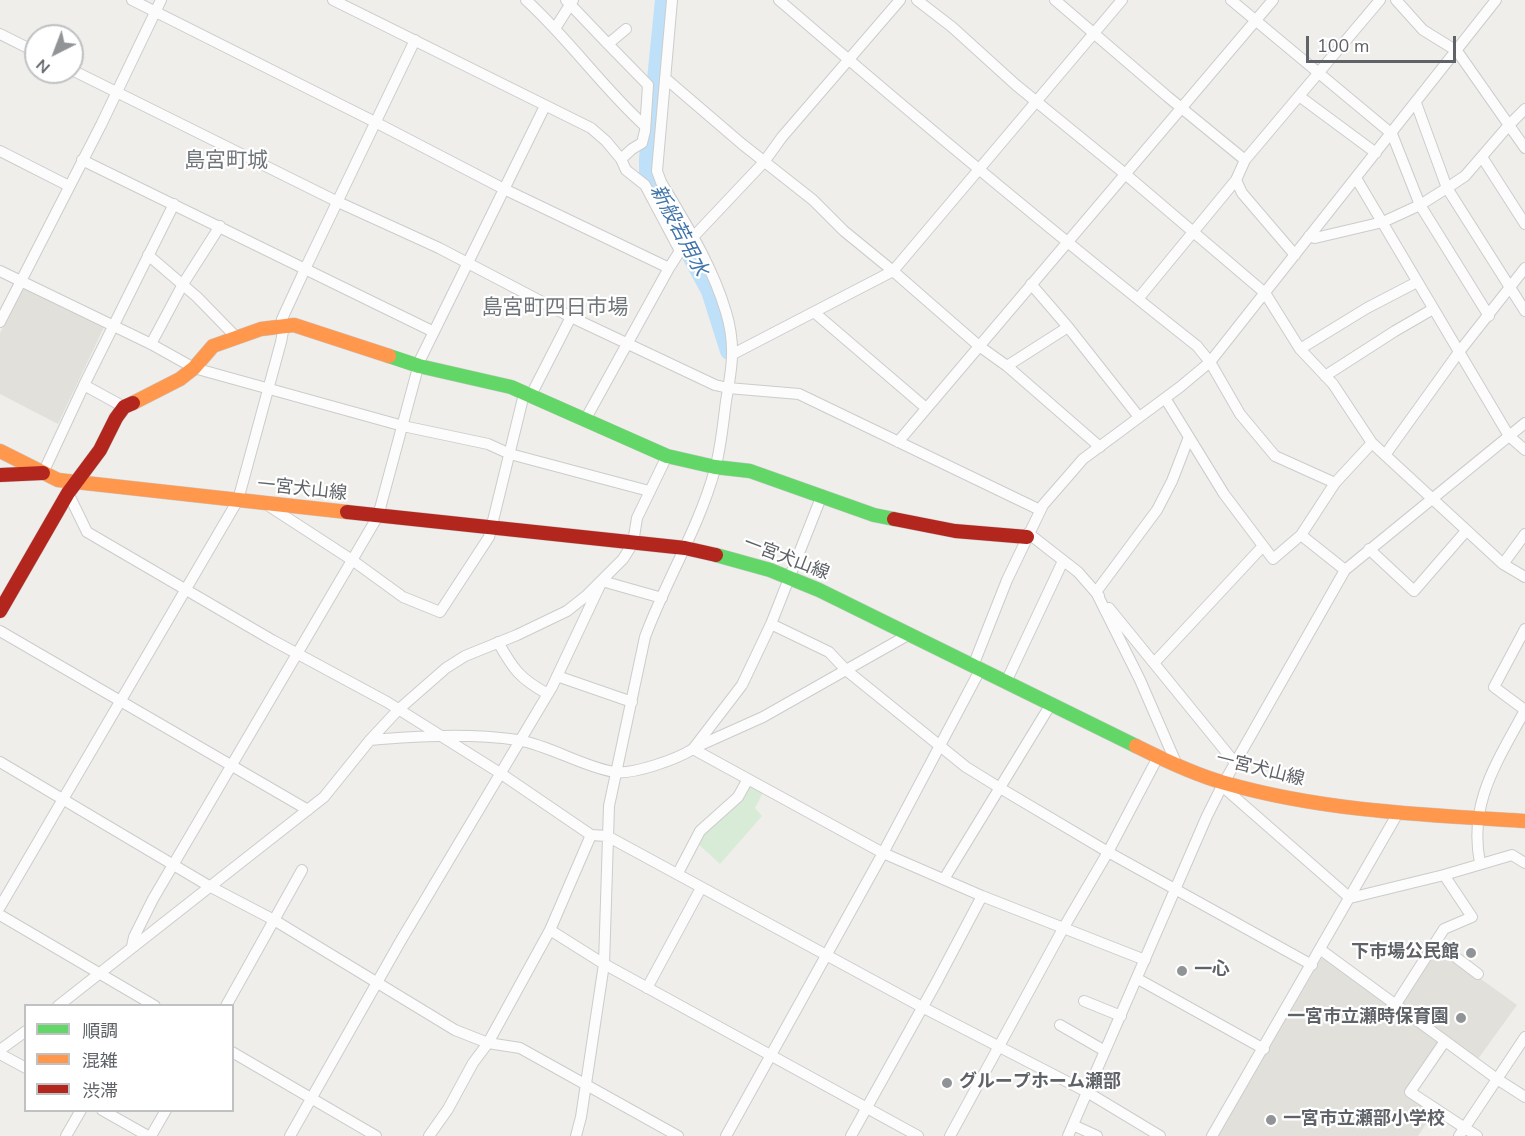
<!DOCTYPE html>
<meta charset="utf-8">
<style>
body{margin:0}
#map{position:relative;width:1525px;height:1136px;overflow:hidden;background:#efeeea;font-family:"Nunito Sans","Noto Sans JP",sans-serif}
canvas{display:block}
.legend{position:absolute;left:24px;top:1004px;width:210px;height:108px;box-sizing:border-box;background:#fff;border:2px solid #bfc1c3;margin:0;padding:8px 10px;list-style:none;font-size:18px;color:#5f6368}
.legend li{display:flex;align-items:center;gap:12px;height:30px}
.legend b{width:30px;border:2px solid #bfc1c3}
.north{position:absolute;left:24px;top:24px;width:60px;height:60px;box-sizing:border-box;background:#fff;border:2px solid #bfc1c3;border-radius:50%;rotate:222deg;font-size:16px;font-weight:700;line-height:24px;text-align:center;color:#5f6368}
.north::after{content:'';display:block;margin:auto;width:21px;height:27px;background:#919496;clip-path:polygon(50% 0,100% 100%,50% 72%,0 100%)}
.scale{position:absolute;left:1306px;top:36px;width:150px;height:27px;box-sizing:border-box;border:3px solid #5f6368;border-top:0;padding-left:8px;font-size:18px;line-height:21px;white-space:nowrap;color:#5f6368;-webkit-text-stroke:4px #fff;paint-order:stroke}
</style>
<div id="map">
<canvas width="1525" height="1136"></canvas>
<ul class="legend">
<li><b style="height:8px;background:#63d668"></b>順調</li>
<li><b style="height:8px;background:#ff974d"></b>混雑</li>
<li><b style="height:8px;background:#b3261e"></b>渋滞</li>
</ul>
<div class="north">N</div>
<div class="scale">100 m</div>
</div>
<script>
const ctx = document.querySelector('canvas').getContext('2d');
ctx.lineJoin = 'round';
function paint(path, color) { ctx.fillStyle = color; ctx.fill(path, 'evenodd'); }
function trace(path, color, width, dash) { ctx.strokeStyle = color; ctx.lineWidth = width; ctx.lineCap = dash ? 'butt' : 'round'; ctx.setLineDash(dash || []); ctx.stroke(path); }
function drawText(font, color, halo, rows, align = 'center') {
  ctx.font = font + ' "Nunito Sans","Noto Sans JP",sans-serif'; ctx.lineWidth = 4.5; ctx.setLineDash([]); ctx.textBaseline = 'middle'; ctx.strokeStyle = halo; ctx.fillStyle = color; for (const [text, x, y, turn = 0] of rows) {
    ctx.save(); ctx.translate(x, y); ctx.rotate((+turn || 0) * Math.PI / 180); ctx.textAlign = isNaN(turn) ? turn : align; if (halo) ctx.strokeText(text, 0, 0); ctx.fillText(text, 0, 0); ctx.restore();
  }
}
const education = new Path2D(`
 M 23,286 L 104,327 L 58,424 L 0,394 L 0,333 Z
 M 1435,949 L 1441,950 L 1517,1005 L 1478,1059 L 1402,1004 Z
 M 1321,959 L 1327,959 L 1445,1041 L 1410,1092 L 1436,1109 L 1418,1136 L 1218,1136 Z`);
const green = new Path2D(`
 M 750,783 L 764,791 L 755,808 L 762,816 L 720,864 L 695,841 Z`);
const river = new Path2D(`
 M 664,0 L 648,159 L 648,176 L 710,291 L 729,351`);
const street = new Path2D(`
 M 132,0 L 375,122 L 504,189 L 669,268
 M 333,0 L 591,128 L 606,141 L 621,159 L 632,149 L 642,143 L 645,131 L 648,85 L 608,44 L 626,29
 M 526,0 C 569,39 602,87 645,126
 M 566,0 L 608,44
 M 779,0 C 916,118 1055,234 1197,346 L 1210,362 L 1240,414 L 1275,456 L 1335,483
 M 917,0 L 952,27 L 1016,85 L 1124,173 L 1265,293 L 1300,349 L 1333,384 L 1372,443 L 1503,564 L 1525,577
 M 1055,0 L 1168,97 L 1245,160
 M 1231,0 L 1392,134 L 1420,205 L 1489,316
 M 1396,0 L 1423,30 L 1457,51 L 1525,148
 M 556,27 L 573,0
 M 0,34 L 36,52
 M 72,70 L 338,202 L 439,248 L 571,317 L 715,385 L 728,388 L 799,394 L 1040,510
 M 665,78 L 742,144 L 813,200 L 844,231 L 893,271 L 979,346 L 1007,366 L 1100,447
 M 1299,96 L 1376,153
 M 1416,103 L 1447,188 L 1525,311
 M 0,151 L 69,186
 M 1482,157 L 1525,224
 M 621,159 L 626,170 L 645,185 L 680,251
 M 82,160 L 305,269 L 415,40
 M 1356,178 L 1509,436 L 1525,450
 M 1309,236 L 1315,238 L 1383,222 L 1420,205 L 1447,188 L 1465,176 L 1509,125 L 1525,109
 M 148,255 L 197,297 L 236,337
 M 1295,255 L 1242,193 L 1236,180 L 1245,160 L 1380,0
 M 0,271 L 151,344 L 194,368 L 403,426 L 488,444 L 510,454 L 649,491
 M 1031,284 L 1068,327
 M 1138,299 L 1236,180
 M 815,313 L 926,408
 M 0,322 L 101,125 L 161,0
 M 151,344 L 183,284 L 220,226
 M 1300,349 L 1367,308 L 1417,282
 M 733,354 L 893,271 L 1122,0
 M 1007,366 L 1068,327 L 1139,417
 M 1325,376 L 1395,331 L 1433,309
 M 84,385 L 124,407
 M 531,395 L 571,317
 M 1165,398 L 1224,494 L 1273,559 L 1301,535 L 1335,483 L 1372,443
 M 585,420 L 669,268 L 680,251 L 764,162 L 782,137 L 900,0
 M 898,442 L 1273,0
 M 1385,455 L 1459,352 L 1525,268
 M 43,473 L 84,385 L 174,204
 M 68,493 L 87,532 L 272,640 L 387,702 L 500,773 L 591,835
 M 269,506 L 352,560 L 403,597 L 440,612 L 489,537 L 524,394
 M 1028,533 L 1078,572 L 1099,596
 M 1301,535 L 1345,570
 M 1369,549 L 1414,591 L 1466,531
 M 1503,564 L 1525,534
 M 1109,608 L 1236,764
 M 1525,629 L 1494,687 L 1525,710
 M 0,631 L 308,810
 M 908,635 L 846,670 L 966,767 L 1000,788 L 1108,852 L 1312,965
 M 498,642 C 513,669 520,679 548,694
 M 1154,663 L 1263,546
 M 973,666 L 1007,580 L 1043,505 L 1083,459 L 1180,387 L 1210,362 L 1496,0
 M 557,676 L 632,702
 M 1006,682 L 1063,561
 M 370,740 C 419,736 469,733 518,740 C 551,746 581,766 614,772 C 633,775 677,759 693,749 L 742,685 L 771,624 L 822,495
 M 696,747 L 763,717 L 846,670 L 829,652 L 771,624
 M 693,749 L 883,853 L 982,896 L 1145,960
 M 0,762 L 209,886 L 274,920 L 455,1030 L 488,1043 L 520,1048 L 678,1136
 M 1177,765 L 1140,680 L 1096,592 L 1157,510 L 1172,481 L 1189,437
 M 1222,786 L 1350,898 L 1444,875 L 1512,855 L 1525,863
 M 1480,863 C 1468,802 1498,761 1525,710
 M 678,873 L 700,831 L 738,797 L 748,779
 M 944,879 L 1051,704
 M 0,907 L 238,500 L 281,342 L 284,326 L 282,319 L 305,269 L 434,332
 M 0,915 L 155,1006
 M 550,930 L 604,964 L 918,1136
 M 1437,943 L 1478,974
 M 132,946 L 134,937 L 153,899 L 378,516 L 420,360 L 545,106
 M 1321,950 L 1497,1079 L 1525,1097
 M 1138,979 L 1264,1049
 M 647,988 L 701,888
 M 1084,1001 L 1121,1016
 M 1396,1004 L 1444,929 L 1472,917 L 1444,875
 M 58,1006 L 324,797 L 370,740 L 398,710 L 446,668 L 465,656 L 517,635 L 567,611 L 586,596 L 623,559 L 633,543 L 637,518 L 667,456
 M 226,1006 L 302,870
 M 1060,1025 L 1105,1051
 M 1445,1041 L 1410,1092 L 1477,1136
 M 0,1050 L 26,1031
 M 232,1052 L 376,1136
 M 0,1054 L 26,1068
 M 102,1110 L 148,1136
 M 1073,1125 L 1097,1136
 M 66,1136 L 81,1110
 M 151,1136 L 166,1110
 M 290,1136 L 400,942 L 552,687 L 602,581 L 662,598
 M 429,1136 L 448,1109 L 473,1063 L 488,1043 L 550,930 L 591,835 L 607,836 L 922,1007 L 1087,1092 L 1160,1136
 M 576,1136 L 581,1117 L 604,964 L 609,806 L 645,637 C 666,580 699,528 715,469 C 721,447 723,424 726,401 C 732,368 736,345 726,312 C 712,265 686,224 661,182 L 657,171 L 672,0
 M 726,1136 L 883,853 L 980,670
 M 851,1136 L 936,983 L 982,896
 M 950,1136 L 1064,927 L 1108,852 L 1158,757
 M 1068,1136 L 1207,816 L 1222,786 L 1345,570 L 1525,423
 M 1212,1136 L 1398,813
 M 1459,1136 L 1525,1037`);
const fast = new Path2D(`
 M 389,356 L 419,366 L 511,387 L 667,456 L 715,467 L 750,471 L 874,515 L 894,519
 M 716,555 L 770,570 L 819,590 L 1136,746`);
const slow = new Path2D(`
 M 133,403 L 180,379 L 194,368 L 213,346 L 261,329 L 294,325 L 389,356
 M 0,451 L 58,480 L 347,512
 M 1136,746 C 1164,760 1195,775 1225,783 C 1322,811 1425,815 1525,821`);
const jam = new Path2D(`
 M 0,475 L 43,473
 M 347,512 L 685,548 L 716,555
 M 894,519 L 955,531 L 1027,537
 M 0,611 L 68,493 L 100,450 L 116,418 L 124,407 L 133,403`);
const markers = [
 [1471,953,6,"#919496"],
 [1182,971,6,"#919496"],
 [1461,1018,6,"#919496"],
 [947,1083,6,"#919496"],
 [1271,1120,6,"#919496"]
];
const streetNames = [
 ["一宮犬山線",302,490,6],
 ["一宮犬山線",786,559,21],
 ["一宮犬山線",1260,770,14]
];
const poiNames = [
 ["下市場公民館",1459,953,"right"],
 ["一心",1194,971],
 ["一宮市立瀬時保育園",1449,1018,"right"],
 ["グループホーム瀬部",959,1083],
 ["一宮市立瀬部小学校",1283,1120]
];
const waterNames = [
 ["新般若用水",678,231,62]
];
const quarterNames = [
 ["島宮町城",226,162],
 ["島宮町四日市場",555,309]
];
paint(education, '#e2e0da');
paint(green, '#d8ebd6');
trace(river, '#bfe0f9', 18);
trace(street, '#cbcccc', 12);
trace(fast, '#cacacb', 15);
trace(slow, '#cacacb', 15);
trace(jam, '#cacacb', 15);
trace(street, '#fdfcfc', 10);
trace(fast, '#63d668', 14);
trace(slow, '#ff974d', 14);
trace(jam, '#b3261e', 14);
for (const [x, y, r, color] of markers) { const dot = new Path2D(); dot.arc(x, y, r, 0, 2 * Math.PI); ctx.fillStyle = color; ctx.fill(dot); trace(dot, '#fff', 2); }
drawText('18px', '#5f6368', '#fff', streetNames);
drawText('bold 18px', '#5f6368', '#fff', poiNames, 'left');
drawText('italic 20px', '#4174aa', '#fff', waterNames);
drawText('21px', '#70757a', '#fff', quarterNames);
</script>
